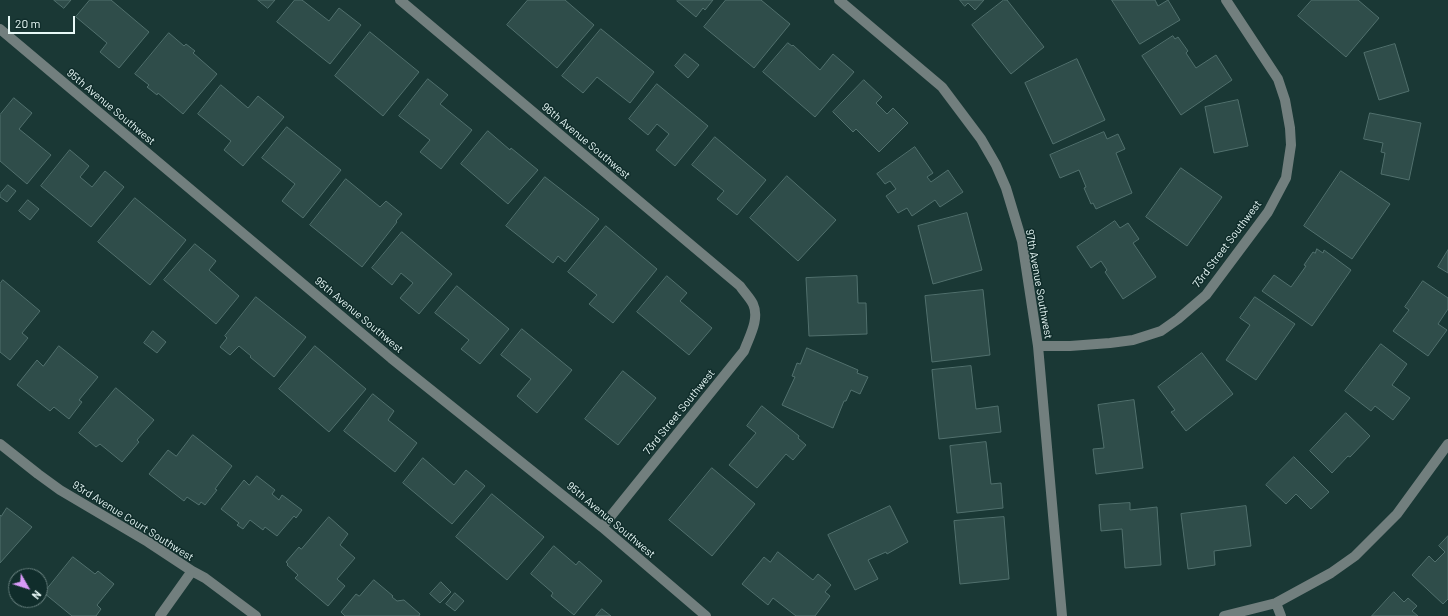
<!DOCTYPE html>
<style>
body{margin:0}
#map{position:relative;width:1448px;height:616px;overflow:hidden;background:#1a3835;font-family:Barlow,sans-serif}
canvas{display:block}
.north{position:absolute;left:8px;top:568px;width:40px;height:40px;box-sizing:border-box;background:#102d2b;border:1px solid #667f7d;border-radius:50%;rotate:129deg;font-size:11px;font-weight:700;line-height:16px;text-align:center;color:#e8f9f7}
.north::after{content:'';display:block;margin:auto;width:14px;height:18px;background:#d89af8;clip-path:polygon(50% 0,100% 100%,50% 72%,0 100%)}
.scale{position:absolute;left:8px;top:16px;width:67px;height:18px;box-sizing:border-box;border:2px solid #e8f9f7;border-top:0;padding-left:5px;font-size:12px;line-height:14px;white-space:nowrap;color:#e8f9f7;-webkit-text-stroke:3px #102d2b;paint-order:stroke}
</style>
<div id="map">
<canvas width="1448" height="616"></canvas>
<div class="north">N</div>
<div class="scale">20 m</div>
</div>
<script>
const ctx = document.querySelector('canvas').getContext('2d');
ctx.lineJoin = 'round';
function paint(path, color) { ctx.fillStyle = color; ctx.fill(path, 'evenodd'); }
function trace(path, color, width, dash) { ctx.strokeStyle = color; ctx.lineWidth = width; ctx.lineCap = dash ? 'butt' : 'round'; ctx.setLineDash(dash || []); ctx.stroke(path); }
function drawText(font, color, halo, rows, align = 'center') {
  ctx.font = font + ' Barlow,sans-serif'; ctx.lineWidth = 3; ctx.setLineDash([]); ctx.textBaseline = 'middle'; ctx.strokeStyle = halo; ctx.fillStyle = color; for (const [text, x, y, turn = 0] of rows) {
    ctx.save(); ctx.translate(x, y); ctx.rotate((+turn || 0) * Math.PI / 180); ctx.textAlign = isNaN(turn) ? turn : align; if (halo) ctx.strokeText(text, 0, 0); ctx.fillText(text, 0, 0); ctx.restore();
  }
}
const building = new Path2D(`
 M 54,0 L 71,0 L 64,8 Z
 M 90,0 L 111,0 L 149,32 L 119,68 L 100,52 L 107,43 L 76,17 Z
 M 258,0 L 275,0 L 268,8 Z
 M 295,0 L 302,0 L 329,21 L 339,8 L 361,25 L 330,64 L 277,22 Z
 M 528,0 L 565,0 L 594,25 L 557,68 L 507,25 Z
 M 678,0 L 713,0 L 705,10 L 703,8 L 696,17 L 677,1 Z
 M 726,0 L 761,0 L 790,24 L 754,68 L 704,27 Z
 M 960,0 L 984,0 L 975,10 L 968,3 L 965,6 Z
 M 1004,0 L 1007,0 L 1044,47 L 1011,74 L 972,25 Z
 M 1112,0 L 1155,0 L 1158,6 L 1168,0 L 1180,20 L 1140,44 Z
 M 1312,0 L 1358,0 L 1379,18 L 1346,57 L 1298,16 Z
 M 601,29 L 654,72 L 630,103 L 597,77 L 583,93 L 562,76 Z
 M 370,32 L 419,72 L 383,116 L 335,76 Z
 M 169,33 L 184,46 L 186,44 L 195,51 L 193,53 L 217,74 L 183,114 L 158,93 L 157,95 L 147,87 L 149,85 L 135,74 Z
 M 1173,36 L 1175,39 L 1178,37 L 1188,51 L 1186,53 L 1196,68 L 1216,55 L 1232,80 L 1181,115 L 1142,56 Z
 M 788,43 L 792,46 L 793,45 L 820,70 L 833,54 L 854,72 L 815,117 L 763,72 Z
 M 1395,44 L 1409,91 L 1379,100 L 1364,53 Z
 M 685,54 L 699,65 L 688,78 L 675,66 Z
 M 1077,59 L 1105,120 L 1053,144 L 1025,83 Z
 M 428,79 L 448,95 L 440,104 L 472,130 L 441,169 L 420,152 L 430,140 L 399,116 Z
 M 864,80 L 882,97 L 876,103 L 887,114 L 893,108 L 908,123 L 879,152 L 856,129 L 853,132 L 833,112 Z
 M 657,84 L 708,126 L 675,166 L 656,150 L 669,134 L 657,124 L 648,135 L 629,119 Z
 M 221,85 L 248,108 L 258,96 L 284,117 L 243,166 L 224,150 L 231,141 L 198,114 Z
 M 14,98 L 32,113 L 19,129 L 51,155 L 27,184 L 0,161 L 0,115 Z
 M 1238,100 L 1248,146 L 1214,153 L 1205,107 Z
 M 1370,113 L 1421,123 L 1409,180 L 1381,174 L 1385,153 L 1381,152 L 1383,143 L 1364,139 Z
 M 287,127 L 341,170 L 303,218 L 282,201 L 295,184 L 262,158 Z
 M 488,131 L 510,150 L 511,148 L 538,170 L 508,204 L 461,164 Z
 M 1104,132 L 1107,139 L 1118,134 L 1125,149 L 1116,153 L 1132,193 L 1096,209 L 1093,203 L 1091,204 L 1084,188 L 1086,187 L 1079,170 L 1060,178 L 1050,155 Z
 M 715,137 L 766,180 L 737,215 L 717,199 L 724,191 L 692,165 Z
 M 915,147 L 933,173 L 927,177 L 931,182 L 948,170 L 963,192 L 940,207 L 935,200 L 912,216 L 907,208 L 898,213 L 886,196 L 896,189 L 890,181 L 885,184 L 877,174 Z
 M 70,150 L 89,166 L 80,177 L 92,187 L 105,171 L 124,187 L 91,227 L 41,186 Z
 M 1181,168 L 1222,197 L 1187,246 L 1146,217 Z
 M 1341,171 L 1390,204 L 1352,259 L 1304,226 Z
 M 787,176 L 836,220 L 798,261 L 750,218 Z
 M 545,177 L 599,219 L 565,262 L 558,256 L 553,263 L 506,226 Z
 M 346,179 L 380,207 L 386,201 L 402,214 L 396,221 L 397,222 L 362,267 L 310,225 Z
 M 8,185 L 16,191 L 7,202 L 0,197 L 0,194 Z
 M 135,198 L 186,240 L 150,285 L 98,242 Z
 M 28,200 L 39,209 L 30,220 L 19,211 Z
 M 967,213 L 982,270 L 933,284 L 918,226 Z
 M 1115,221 L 1120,228 L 1128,223 L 1139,239 L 1133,243 L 1156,277 L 1123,299 L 1105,272 L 1107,270 L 1101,261 L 1091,268 L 1077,247 Z
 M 606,226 L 657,269 L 613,323 L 589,304 L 597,295 L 568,272 Z
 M 402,232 L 452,274 L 419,314 L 400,298 L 413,283 L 401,273 L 392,285 L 372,268 Z
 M 195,244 L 216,261 L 209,270 L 239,296 L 216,324 L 164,280 Z
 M 1317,249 L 1323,253 L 1324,250 L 1351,270 L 1312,326 L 1262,291 L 1274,275 L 1291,287 L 1306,266 L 1304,265 L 1313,252 L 1315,253 Z
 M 1448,250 L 1448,273 L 1438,267 Z
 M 667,276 L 687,293 L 680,301 L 712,328 L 689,355 L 637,312 Z
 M 857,276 L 858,303 L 866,303 L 867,334 L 809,336 L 806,278 Z
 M 3,280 L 40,311 L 22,333 L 28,338 L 10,360 L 0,352 L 0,284 Z
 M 1423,281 L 1448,298 L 1448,309 L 1438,324 L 1447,330 L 1428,356 L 1393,331 L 1409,310 L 1405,307 Z
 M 457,286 L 509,329 L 480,364 L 461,349 L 469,340 L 435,313 Z
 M 983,290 L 990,355 L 932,362 L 925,296 Z
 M 256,297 L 306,337 L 274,377 L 250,357 L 251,356 L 239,346 L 230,355 L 220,347 L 227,338 L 225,336 Z
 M 1255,297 L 1295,324 L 1256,380 L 1226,360 L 1250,325 L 1240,318 Z
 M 522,329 L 572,370 L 537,413 L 517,396 L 531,379 L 501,355 Z
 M 153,331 L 166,342 L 157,353 L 144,343 Z
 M 1381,344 L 1407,364 L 1392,385 L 1410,398 L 1393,420 L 1375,406 L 1371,411 L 1345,391 Z
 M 59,346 L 98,377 L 79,400 L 82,402 L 69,419 L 54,407 L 50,411 L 17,385 L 37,360 L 43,366 Z
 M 315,346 L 366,389 L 329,432 L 279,389 Z
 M 807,348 L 858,370 L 857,373 L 868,377 L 860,394 L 851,390 L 846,401 L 844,401 L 833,428 L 782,405 L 795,377 L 792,376 L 797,363 L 800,364 Z
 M 1202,353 L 1233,394 L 1186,431 L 1171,412 L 1175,410 L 1158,387 Z
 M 971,366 L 976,409 L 998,406 L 1001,432 L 939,439 L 932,370 Z
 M 623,371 L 656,398 L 618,445 L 585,419 Z
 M 116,388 L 154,420 L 137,440 L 139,442 L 122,462 L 100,444 L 96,447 L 79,433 Z
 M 373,394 L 394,411 L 388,420 L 417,443 L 395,472 L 344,431 Z
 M 1134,400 L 1143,468 L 1096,474 L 1093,449 L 1104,448 L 1098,405 Z
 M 762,406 L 799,436 L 798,438 L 806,445 L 793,460 L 786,454 L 757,488 L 729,465 L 756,433 L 747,426 Z
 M 1346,413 L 1370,436 L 1350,457 L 1348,456 L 1332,473 L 1310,451 Z
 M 193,435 L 232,466 L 215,489 L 217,490 L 205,505 L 201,502 L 199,505 L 187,497 L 184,501 L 149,474 L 168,450 L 176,456 Z
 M 986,442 L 991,484 L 1001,483 L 1003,508 L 957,513 L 950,446 Z
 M 1294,457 L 1329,492 L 1311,509 L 1296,494 L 1286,504 L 1266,485 Z
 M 423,458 L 454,485 L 466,470 L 485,486 L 452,524 L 403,483 Z
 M 712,468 L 755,504 L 712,556 L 669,520 Z
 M 257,476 L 275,490 L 272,494 L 279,500 L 282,495 L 302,510 L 296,518 L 294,516 L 277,536 L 265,527 L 263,530 L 250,520 L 243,529 L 237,525 L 239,523 L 221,509 L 244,480 L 249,485 Z
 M 492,494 L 544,537 L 507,580 L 456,537 Z
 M 1130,503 L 1130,510 L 1157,507 L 1161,565 L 1125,568 L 1122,529 L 1101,531 L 1099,505 Z
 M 890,506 L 908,542 L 887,554 L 886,552 L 868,560 L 878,579 L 855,590 L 828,535 Z
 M 1246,506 L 1251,546 L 1214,551 L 1215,565 L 1188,569 L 1181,514 Z
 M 7,508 L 32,527 L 0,563 L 0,515 L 1,516 Z
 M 329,517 L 348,534 L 340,545 L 355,558 L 337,579 L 345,586 L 328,606 L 295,578 L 298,575 L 287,565 L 288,564 L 286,562 L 299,547 L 301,549 Z
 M 1004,517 L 1009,579 L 960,584 L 954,521 Z
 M 1448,536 L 1448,599 L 1443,604 L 1412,575 L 1429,556 L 1435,562 L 1445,552 L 1439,546 Z
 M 554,546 L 576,565 L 579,561 L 602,581 L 574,615 L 551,596 L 553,593 L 531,574 Z
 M 778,552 L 813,580 L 818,574 L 831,585 L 825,592 L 830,596 L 815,616 L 796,616 L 773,598 L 768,605 L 742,584 L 764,557 L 770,562 Z
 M 73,557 L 95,574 L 98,571 L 114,584 L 97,605 L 101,609 L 96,616 L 72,616 L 44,593 Z
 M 374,580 L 393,596 L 392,597 L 397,601 L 404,600 L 420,614 L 419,616 L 345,616 L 341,612 L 356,594 L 359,596 Z
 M 441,582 L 451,592 L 440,603 L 430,594 Z
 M 1394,592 L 1404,602 L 1408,598 L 1417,606 L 1412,611 L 1418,616 L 1372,616 Z
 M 455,593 L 464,601 L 455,611 L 446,604 Z
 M 602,609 L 611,616 L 596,616 Z`);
const minor = new Path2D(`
 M 400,0 L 740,286 C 744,292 750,298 753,304 C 760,319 749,337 744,351 L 602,527
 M 839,0 L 942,87 L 981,139 L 996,165 L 1006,188 L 1022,241 L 1038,346 L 1062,616
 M 0,29 L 391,358 L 602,527 L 706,616
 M 1038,346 L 1070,346 L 1110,343 L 1133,340 L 1161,331 L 1178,319 L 1206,295 L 1268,212 L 1286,178 L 1291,145 L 1290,128 L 1285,100 L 1278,79 L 1226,0
 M 0,444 L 38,474 L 60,490 L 148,542 L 192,571 L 205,578 L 256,616
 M 1276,603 L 1281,616
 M 160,616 L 192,571
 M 1224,616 L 1276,603 L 1331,573 L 1355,556 L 1397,514 L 1448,444`);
const streetNames = [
 ["95th Avenue Southwest",111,107,40],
 ["96th Avenue Southwest",586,141,40],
 ["73rd Street Southwest",1227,244,-53],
 ["97th Avenue Southwest",1039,284,80],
 ["95th Avenue Southwest",359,315,40],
 ["73rd Street Southwest",679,412,-51],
 ["95th Avenue Southwest",611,520,40],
 ["93rd Avenue Court Southwest",133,521,32]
];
paint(building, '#2f4d4a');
trace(building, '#51706d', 1);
trace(minor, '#727f7e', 10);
drawText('11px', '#e8f9f7', '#102d2b', streetNames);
</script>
